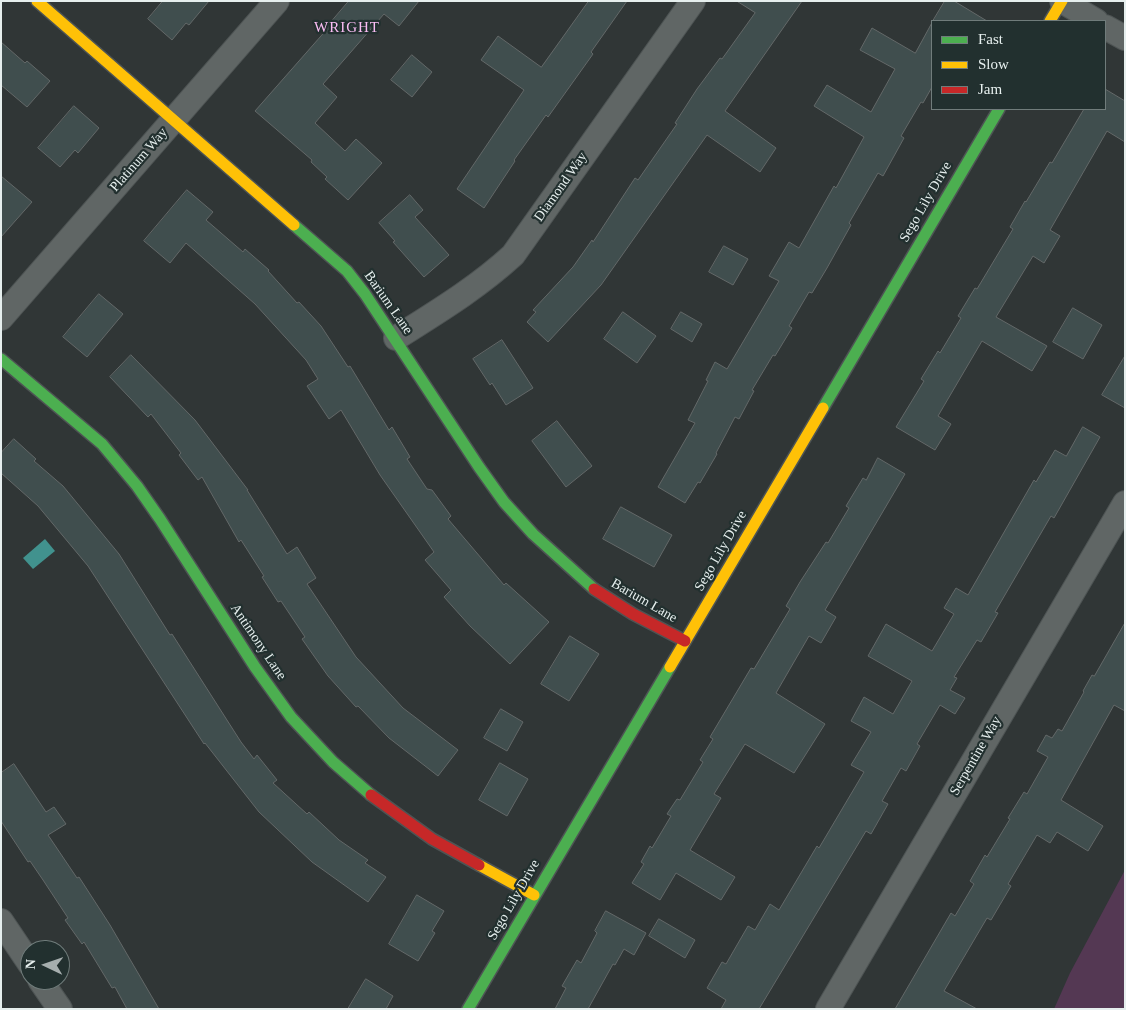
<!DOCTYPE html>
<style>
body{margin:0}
#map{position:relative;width:1126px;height:1010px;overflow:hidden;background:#303636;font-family:Georgia,serif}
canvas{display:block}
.frame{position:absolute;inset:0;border:2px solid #e6efee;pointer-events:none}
.legend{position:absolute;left:931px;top:20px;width:175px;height:90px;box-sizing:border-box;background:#22302f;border:1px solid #707c7b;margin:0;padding:6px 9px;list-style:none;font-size:15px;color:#e6efee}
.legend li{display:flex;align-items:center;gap:10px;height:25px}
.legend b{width:25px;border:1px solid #707c7b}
.north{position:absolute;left:20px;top:940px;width:50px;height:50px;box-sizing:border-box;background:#22302f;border:1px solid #707c7b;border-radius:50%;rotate:273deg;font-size:14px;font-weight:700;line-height:20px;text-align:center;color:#e6efee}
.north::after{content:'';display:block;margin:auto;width:18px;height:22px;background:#a6aeae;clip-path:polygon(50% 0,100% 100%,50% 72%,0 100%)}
</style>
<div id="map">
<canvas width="1126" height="1010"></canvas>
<div class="frame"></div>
<ul class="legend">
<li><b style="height:6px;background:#4caf50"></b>Fast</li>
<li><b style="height:6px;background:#ffc107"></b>Slow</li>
<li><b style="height:6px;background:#c62828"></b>Jam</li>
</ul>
<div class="north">N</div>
</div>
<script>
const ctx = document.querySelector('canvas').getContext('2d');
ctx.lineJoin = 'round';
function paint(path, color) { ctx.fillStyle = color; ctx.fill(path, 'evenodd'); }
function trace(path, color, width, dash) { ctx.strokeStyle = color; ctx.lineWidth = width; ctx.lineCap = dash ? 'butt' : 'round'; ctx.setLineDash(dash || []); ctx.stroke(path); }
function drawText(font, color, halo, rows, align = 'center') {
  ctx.font = font + ' Georgia,serif'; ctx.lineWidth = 4.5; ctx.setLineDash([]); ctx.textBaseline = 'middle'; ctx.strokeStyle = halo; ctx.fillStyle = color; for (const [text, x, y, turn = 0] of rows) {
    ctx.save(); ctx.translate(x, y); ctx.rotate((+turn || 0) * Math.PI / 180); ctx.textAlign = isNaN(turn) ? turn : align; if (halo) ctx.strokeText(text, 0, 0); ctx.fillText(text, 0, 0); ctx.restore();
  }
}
const green = new Path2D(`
 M 1125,870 L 1125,1009 L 1054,1009 L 1070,973 Z`);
const water = new Path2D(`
 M 45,539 L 55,551 L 33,569 L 23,558 Z`);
const building = new Path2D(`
 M 163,1 L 209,1 L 189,25 L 186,23 L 172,40 L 148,19 Z
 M 349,1 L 419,1 L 399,26 L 384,14 L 323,84 L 337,97 L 315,123 L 345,151 L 356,139 L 382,163 L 348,200 L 325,179 L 327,177 L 311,162 L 312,160 L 255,111 L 328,28 L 327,27 Z
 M 589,1 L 627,1 L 591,52 L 593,54 L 548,117 L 546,115 L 514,160 L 515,161 L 484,208 L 457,189 L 524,90 L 481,60 L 498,36 L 541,67 Z
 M 737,1 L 802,1 L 725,111 L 776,148 L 760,172 L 707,135 L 601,285 L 548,342 L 527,322 L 536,312 L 533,310 L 573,267 L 592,240 L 593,242 L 635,178 L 638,180 L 677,124 L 675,123 L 697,89 L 720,58 L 722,59 L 755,13 Z
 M 945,1 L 954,1 L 987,21 L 933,21 Z
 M 932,23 L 932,87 L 923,103 L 921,102 L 901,136 L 904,138 L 883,176 L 878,173 L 849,223 L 851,225 L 827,268 L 812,293 L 809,292 L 789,326 L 792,328 L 775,356 L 773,355 L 752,390 L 754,391 L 739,419 L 735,417 L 716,453 L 717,454 L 700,483 L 698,482 L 685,503 L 658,487 L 695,423 L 688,420 L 708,381 L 706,380 L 715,362 L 727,369 L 779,281 L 769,276 L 789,242 L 799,248 L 834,186 L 836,188 L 864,137 L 814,106 L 827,85 L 871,112 L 895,69 L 860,50 L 872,28 L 915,53 Z
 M 1,42 L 25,63 L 27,61 L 50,81 L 27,107 L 1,85 Z
 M 412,55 L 432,72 L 412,97 L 391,80 Z
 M 1105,89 L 1125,101 L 1125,142 L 1107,131 L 1050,230 L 1060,236 L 1044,263 L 1033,256 L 996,317 L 1047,346 L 1032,371 L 982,341 L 938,416 L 951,424 L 935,450 L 896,427 L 924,381 L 921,379 L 938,351 L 940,353 L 961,318 L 958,316 L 975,288 L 977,289 L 1013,229 L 1010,227 L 1025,201 L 1026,202 L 1050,162 L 1052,163 L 1084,109 L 1105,109 Z
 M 74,106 L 99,128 L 78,153 L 75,150 L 60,167 L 38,148 Z
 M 1,176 L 32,202 L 1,237 Z
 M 187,190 L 213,212 L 206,220 L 243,252 L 245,249 L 269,270 L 268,271 L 297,303 L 299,302 L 321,326 L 348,367 L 350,366 L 389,430 L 392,427 L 410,457 L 407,459 L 427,489 L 432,490 L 451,516 L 448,519 L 504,585 L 506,583 L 549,622 L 510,664 L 470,626 L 444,597 L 451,590 L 425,560 L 434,552 L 380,475 L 341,410 L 329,419 L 307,386 L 318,379 L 306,360 L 255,304 L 186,243 L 170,263 L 144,241 Z
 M 410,195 L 423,210 L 415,217 L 449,255 L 424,277 L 393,242 L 395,241 L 379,223 Z
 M 724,246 L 748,259 L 733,285 L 709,272 Z
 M 99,294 L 123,314 L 87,357 L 63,337 Z
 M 1073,308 L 1102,325 L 1083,359 L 1053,342 Z
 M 623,312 L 656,336 L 637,363 L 604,339 Z
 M 681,312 L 702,324 L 692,342 L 671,329 Z
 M 502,340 L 533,388 L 506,405 L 492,383 L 490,385 L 473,359 Z
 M 131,355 L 195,420 L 248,490 L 247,490 L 287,554 L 297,547 L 316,578 L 307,584 L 356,657 L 403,708 L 458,750 L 438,776 L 389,738 L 358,706 L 356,707 L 328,676 L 302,639 L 305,637 L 281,601 L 278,602 L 262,577 L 264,576 L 241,540 L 239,542 L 202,477 L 198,480 L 179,455 L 181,453 L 151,414 L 148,417 L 110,377 Z
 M 1125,356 L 1125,408 L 1102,395 Z
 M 557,421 L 592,466 L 566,487 L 532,441 Z
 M 1083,427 L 1100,437 L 1054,518 L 1051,516 L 995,612 L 998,613 L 981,642 L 977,640 L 954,677 L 957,678 L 950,690 L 965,698 L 955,714 L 940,705 L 917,744 L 920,746 L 906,771 L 901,768 L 882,801 L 888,804 L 871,834 L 866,831 L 759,1009 L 721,1009 L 726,1000 L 707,988 L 722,962 L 726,964 L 748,926 L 755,930 L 770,904 L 779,910 L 817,846 L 819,848 L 864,772 L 851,765 L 871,732 L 851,721 L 864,697 L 893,714 L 912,681 L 868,656 L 886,624 L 932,651 L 954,614 L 944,608 L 956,588 L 968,595 L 1034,480 L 1036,482 L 1055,450 L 1066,456 Z
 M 14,439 L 36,459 L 34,461 L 63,486 L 119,554 L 170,635 L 172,634 L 241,742 L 254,759 L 257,755 L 277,780 L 273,783 L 307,814 L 309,812 L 339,840 L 368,860 L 365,863 L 386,877 L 368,902 L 312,862 L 259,812 L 205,743 L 204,744 L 88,566 L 38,506 L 1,473 L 1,453 Z
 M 878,458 L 905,474 L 825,610 L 836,617 L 821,643 L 809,636 L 776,693 L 825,724 L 794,773 L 745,744 L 714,794 L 721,798 L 690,850 L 735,877 L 721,900 L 676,873 L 660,900 L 632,883 L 644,864 L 641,862 L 650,846 L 652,848 L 671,816 L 667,814 L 677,799 L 680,800 L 703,762 L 700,760 L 713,739 L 710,737 L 751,668 L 754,669 L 790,609 L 786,606 L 800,582 L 826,542 L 828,543 L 849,508 L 846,506 L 863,478 L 866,480 Z
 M 621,507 L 672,535 L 654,567 L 603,539 Z
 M 1125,623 L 1125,711 L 1114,705 L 1061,800 L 1103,826 L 1088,851 L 1057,832 L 1050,843 L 1037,835 L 1008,884 L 1011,886 L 991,920 L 987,918 L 944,991 L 977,1009 L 895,1009 L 951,913 L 955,916 L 974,884 L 970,881 L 985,855 L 987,857 L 1010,819 L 1008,818 L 1024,792 L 1027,794 L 1048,757 L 1037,751 L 1046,735 L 1052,738 L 1058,729 L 1062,731 L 1084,692 L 1083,691 L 1092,675 L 1094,676 Z
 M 570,636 L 599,654 L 569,701 L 541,684 Z
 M 501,709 L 523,722 L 507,751 L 484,738 Z
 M 500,763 L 528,779 L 507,816 L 479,800 Z
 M 14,764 L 46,812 L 54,807 L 66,824 L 48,835 L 77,878 L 79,877 L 110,925 L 159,1009 L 127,1009 L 115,987 L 112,988 L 84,942 L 82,944 L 65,920 L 68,918 L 43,880 L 30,861 L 28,862 L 1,821 L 1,773 Z
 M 417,895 L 444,911 L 432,931 L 435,933 L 418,961 L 389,944 Z
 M 606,911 L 646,933 L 634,955 L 624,949 L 615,965 L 613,964 L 588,1009 L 555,1009 L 566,988 L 562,986 L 577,960 L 581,963 L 597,933 L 595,931 Z
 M 659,919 L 695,940 L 685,958 L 649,936 Z
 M 366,979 L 393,996 L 386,1009 L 348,1009 Z`);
const street = new Path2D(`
 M 1062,1 L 1096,21
 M 1105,27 L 1125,38
 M 1,318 L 277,1
 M 396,338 C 437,312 477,288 513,255 L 693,1
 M 1,921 L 30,964
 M 40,980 L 60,1009
 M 828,1009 L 1125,503`);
const fast = new Path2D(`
 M 294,225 L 347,271 L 365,294 L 479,467 L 504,502 L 533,534 L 594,589
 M 1,359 L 102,444 L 137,486 L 160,519 L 255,667 L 291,717 L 333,762 L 371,795
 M 823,408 L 999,109
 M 468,1009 L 670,667`);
const slow = new Path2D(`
 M 37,1 L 294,225
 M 1050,21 L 1062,1
 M 670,667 L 823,408
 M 479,865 L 534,895`);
const jam = new Path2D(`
 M 594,589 L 633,614 L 685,641
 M 371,795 L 432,839 L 479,865`);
const streetNames = [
 ["Platinum Way",139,160,-49],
 ["Diamond Way",561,187,-55],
 ["Sego Lily Drive",926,202,-60],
 ["Barium Lane",388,303,55],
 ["Sego Lily Drive",721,551,-60],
 ["Barium Lane",644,601,30],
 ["Antimony Lane",258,642,56],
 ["Serpentine Way",976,756,-60],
 ["Sego Lily Drive",514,900,-60]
];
const neighbourhoodNames = [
 ["WRIGHT",347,28]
];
paint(green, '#543853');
paint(water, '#41928e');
paint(building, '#404e4e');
trace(building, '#636868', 1);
trace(street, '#4e5454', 26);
trace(fast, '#4e5454', 14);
trace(slow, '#4e5454', 14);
trace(jam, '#4e5454', 14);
trace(street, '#606665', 24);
trace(fast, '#4caf50', 11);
trace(slow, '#ffc107', 11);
trace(jam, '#c62828', 11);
drawText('14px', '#e6efee', '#22302f', streetNames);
ctx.letterSpacing = '1px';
drawText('15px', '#fabdf4', '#22302f', neighbourhoodNames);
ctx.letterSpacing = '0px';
</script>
